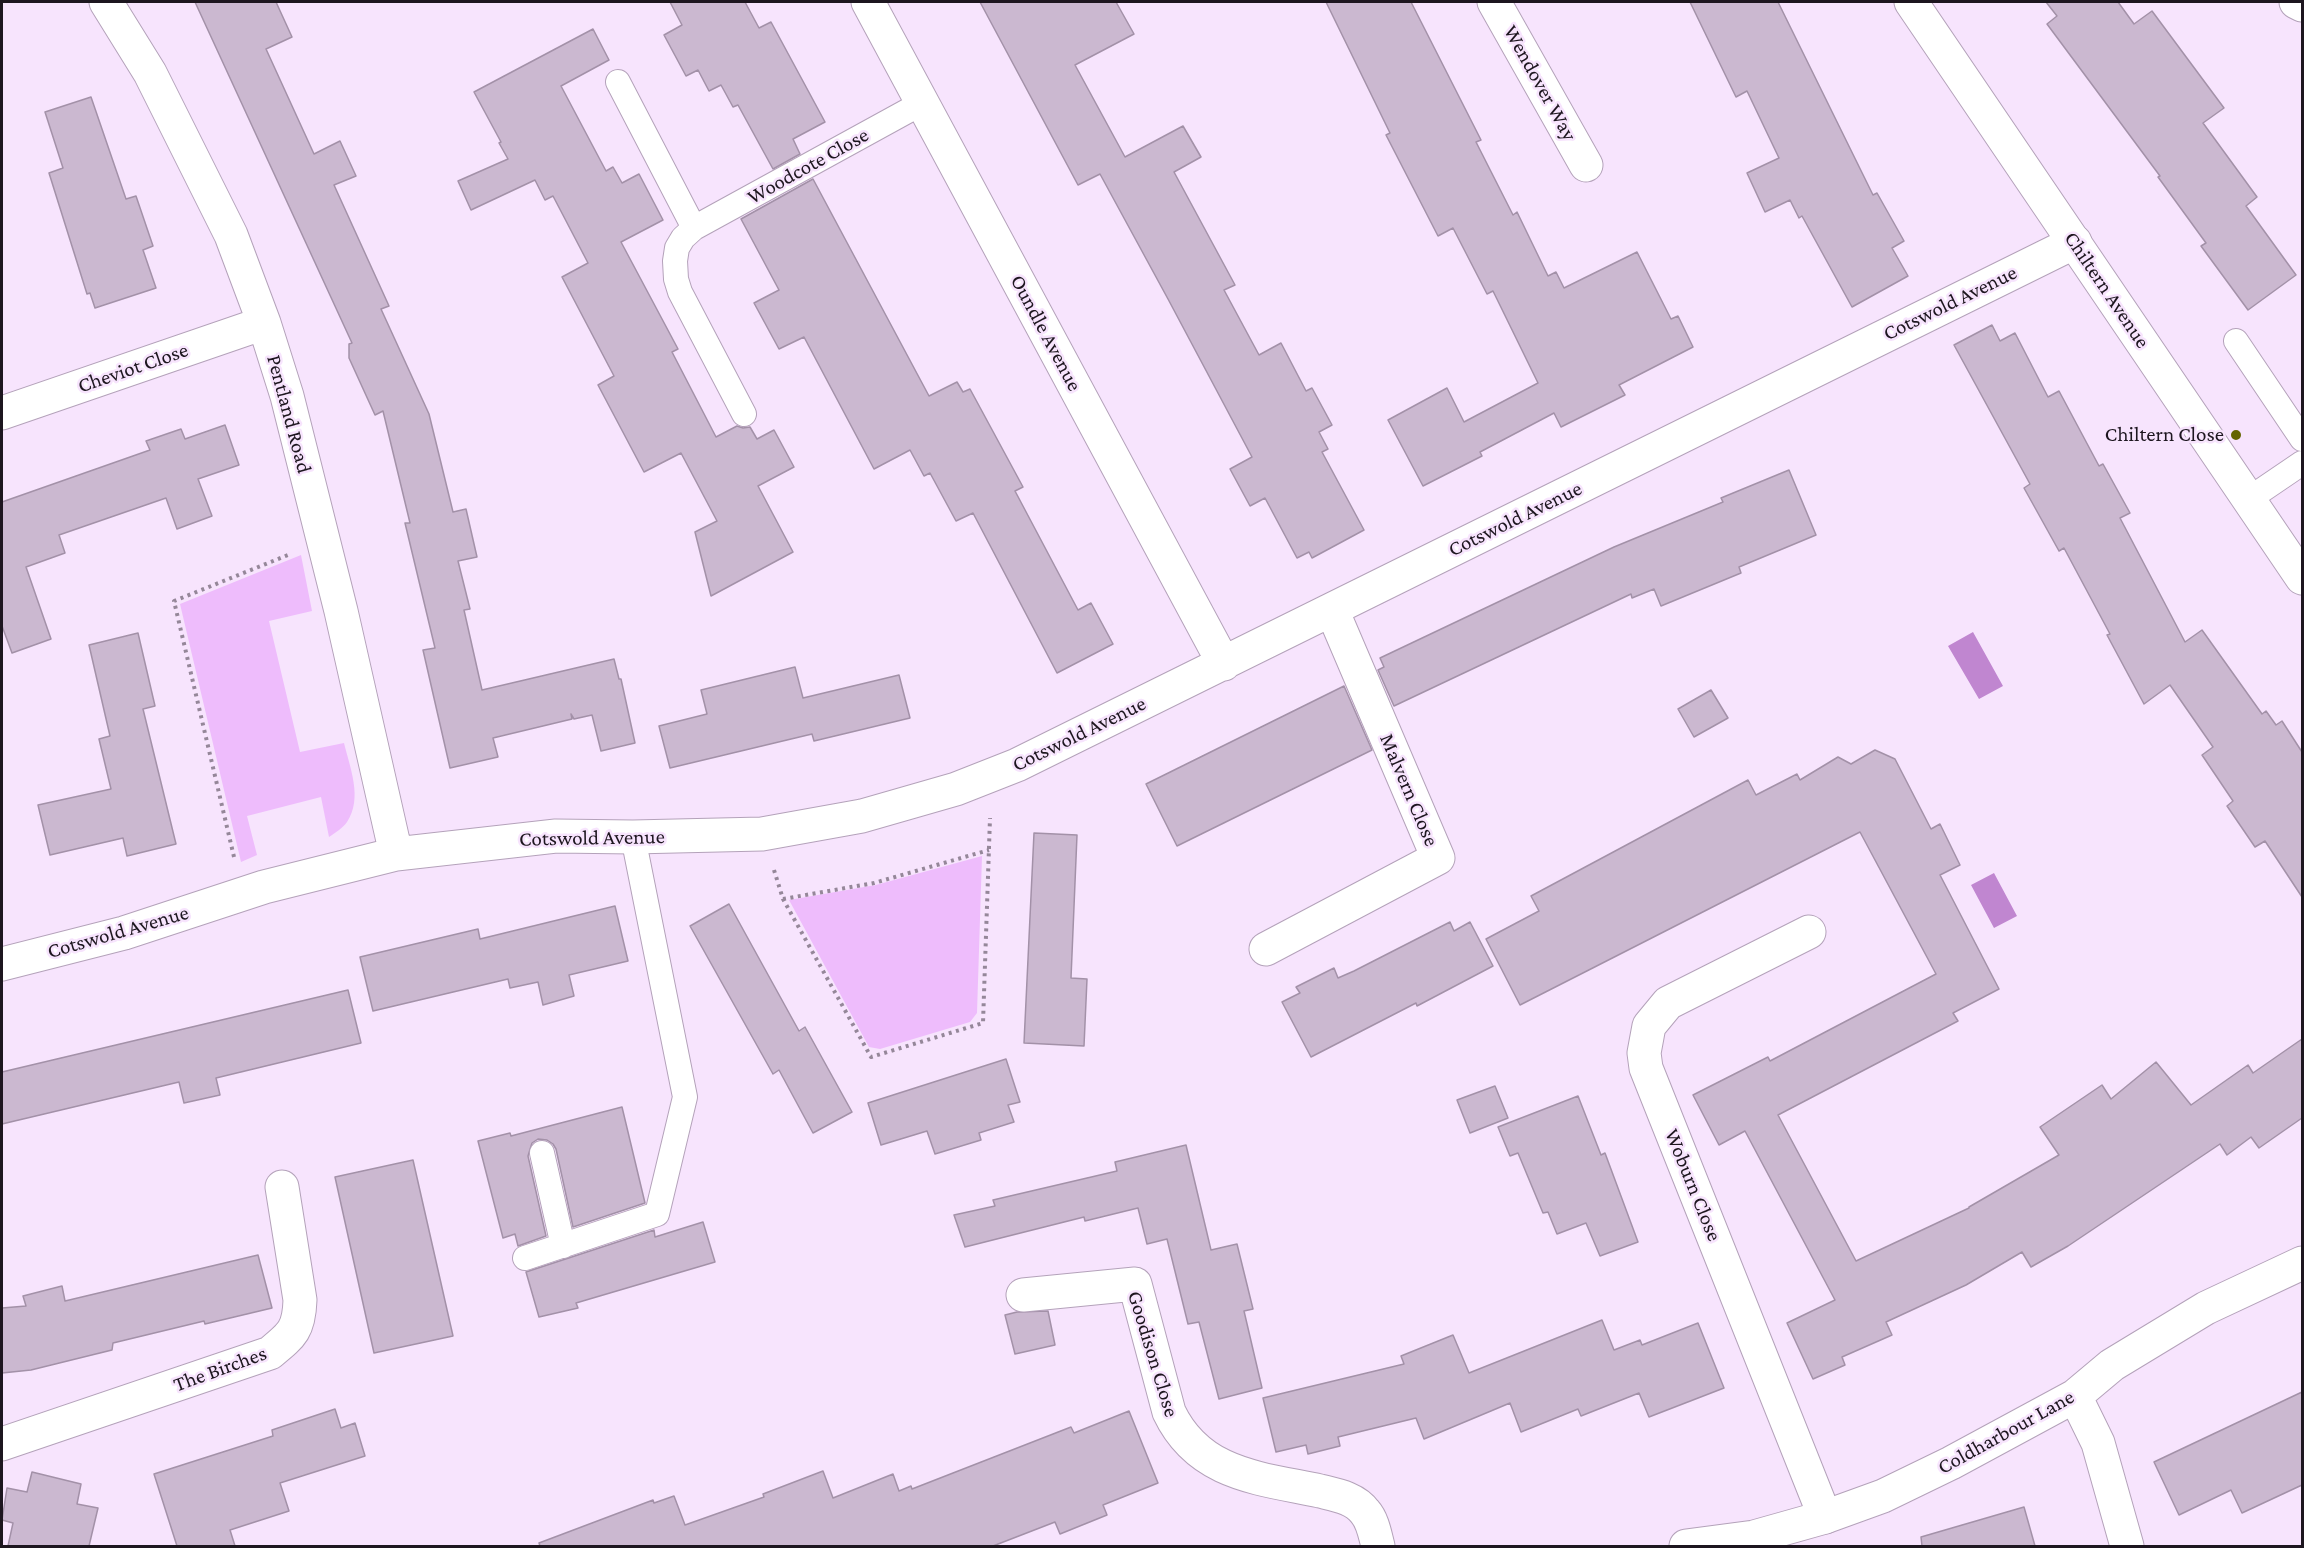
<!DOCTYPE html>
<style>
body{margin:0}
#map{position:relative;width:2304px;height:1548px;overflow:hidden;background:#f7e4fd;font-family:"Crimson Pro",serif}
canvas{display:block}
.frame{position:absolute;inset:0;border:3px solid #1d161f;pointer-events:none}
</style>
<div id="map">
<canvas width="2304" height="1548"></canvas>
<div class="frame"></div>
</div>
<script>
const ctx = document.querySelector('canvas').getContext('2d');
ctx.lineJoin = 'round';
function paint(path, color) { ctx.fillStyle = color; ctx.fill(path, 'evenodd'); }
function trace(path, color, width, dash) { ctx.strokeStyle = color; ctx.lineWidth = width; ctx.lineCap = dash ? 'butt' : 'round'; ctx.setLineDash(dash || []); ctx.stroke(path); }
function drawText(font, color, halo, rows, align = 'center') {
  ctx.font = font + ' "Crimson Pro",serif'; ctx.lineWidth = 5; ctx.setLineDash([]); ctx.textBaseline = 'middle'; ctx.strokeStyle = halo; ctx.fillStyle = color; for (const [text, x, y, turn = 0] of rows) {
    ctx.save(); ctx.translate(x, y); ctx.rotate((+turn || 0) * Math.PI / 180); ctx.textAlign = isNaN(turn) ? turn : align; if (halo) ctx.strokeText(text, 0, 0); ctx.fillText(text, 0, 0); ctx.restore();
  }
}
const green = new Path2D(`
 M 301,555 L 312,611 L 269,621 L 300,752 L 344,743 C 350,768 363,798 347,822 C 343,828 335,833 329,837 L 321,797 L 247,816 L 257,855 L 241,862 L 180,604 Z
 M 982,856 L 977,1013 L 970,1022 L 880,1049 L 869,1047 L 789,900 L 876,885 Z`);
const water = new Path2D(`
 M 1973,632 L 2003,686 L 1979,699 L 1948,646 Z
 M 1994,873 L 2017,916 L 1994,928 L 1971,885 Z`);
const building = new Path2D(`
 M 195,2 L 276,2 L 292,37 L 266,49 L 314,154 L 340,141 L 356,176 L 334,185 L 389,306 L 381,309 L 429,414 L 453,512 L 466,509 L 477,557 L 458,561 L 470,609 L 464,610 L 482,690 L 614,659 L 619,679 L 621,679 L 635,743 L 601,751 L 592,715 L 574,719 L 571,714 L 572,719 L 493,738 L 498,757 L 450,768 L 423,650 L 435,648 L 405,523 L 410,523 L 383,411 L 375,415 L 349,358 L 349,344 L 352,343 Z
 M 670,2 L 745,2 L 759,28 L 771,22 L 825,122 L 793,139 L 800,154 L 773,169 L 738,105 L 733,107 L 721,85 L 709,91 L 698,70 L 686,76 L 664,35 L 682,25 Z
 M 980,2 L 1116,2 L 1134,34 L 1075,65 L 1125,157 L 1183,126 L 1201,157 L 1174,172 L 1235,285 L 1224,290 L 1259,355 L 1281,343 L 1306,391 L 1312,388 L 1332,425 L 1319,432 L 1328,449 L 1322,452 L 1364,530 L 1312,558 L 1309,552 L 1297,558 L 1265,498 L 1250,506 L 1230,469 L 1252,457 L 1168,299 L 1100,174 L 1078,185 Z
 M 1326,2 L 1411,2 L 1481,140 L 1476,142 L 1513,215 L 1517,212 L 1548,276 L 1556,272 L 1564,288 L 1637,252 L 1671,319 L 1678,316 L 1693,347 L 1619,385 L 1625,395 L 1561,427 L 1554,413 L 1480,452 L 1482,456 L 1423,486 L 1388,420 L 1447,388 L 1464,422 L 1538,383 L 1493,291 L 1487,294 L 1453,228 L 1438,236 L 1386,135 L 1390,133 Z
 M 1690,2 L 1778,2 L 1873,195 L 1877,193 L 1904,241 L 1892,248 L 1908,276 L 1852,307 L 1802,216 L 1799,218 L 1790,200 L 1765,212 L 1747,173 L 1779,158 L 1747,91 L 1736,97 Z
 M 2046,2 L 2118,2 L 2134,24 L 2152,11 L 2224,108 L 2203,123 L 2257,197 L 2246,206 L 2296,275 L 2248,310 L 2201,246 L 2206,243 L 2158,177 L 2160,176 L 2047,24 L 2057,16 Z
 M 593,29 L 609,60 L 561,86 L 606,171 L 613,167 L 622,183 L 639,174 L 663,220 L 621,242 L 678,349 L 672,352 L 716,437 L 737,426 L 743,428 L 750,427 L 757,439 L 774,430 L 794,467 L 758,486 L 793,552 L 711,596 L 695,532 L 717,521 L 681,453 L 644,472 L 598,385 L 614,376 L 562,277 L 588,263 L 553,196 L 545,200 L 535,180 L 471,210 L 458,181 L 508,159 L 499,143 L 501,142 L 474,92 Z
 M 91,97 L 126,199 L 136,196 L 153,246 L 143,250 L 156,288 L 95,308 L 90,293 L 87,294 L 49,173 L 63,168 L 45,112 Z
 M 813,179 L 929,396 L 957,382 L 963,392 L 970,389 L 1023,487 L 1015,491 L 1078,610 L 1091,603 L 1113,644 L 1057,673 L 973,513 L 956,521 L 930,473 L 924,476 L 910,450 L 874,469 L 804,337 L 779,349 L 754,303 L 779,290 L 741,219 Z
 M 1992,325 L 2000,341 L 2015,333 L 2048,397 L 2059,391 L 2099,466 L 2103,464 L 2130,513 L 2120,518 L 2185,642 L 2202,630 L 2262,714 L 2266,711 L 2276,725 L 2282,721 L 2302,752 L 2302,897 L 2265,841 L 2255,847 L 2227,806 L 2233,801 L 2202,755 L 2213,747 L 2170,685 L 2144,704 L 2107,635 L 2110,634 L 2064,548 L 2059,551 L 2024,488 L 2030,484 L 1954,345 Z
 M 225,425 L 239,465 L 198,479 L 212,516 L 177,529 L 166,498 L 59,535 L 65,553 L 26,567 L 51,639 L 12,653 L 2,626 L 2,502 L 150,450 L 146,441 L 181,429 L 185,439 Z
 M 1789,470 L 1816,535 L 1739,567 L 1741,573 L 1661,606 L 1654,589 L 1632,598 L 1631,594 L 1394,706 L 1378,670 L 1384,667 L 1380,658 L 1614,547 L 1723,502 L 1721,498 Z
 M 138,633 L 155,706 L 143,709 L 176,844 L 127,856 L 123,838 L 50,855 L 38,805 L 111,789 L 99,739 L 110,736 L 89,645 Z
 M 795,667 L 803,698 L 899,675 L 910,718 L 814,741 L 812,734 L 670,768 L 659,726 L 707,714 L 701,690 Z
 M 1344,686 L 1372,750 L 1177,846 L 1146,784 Z
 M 1711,690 L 1728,718 L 1694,737 L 1678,709 Z
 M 1875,750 L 1895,759 L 1931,829 L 1940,824 L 1960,865 L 1940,875 L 1999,989 L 1953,1013 L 1958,1021 L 1778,1115 L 1856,1261 L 1969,1208 L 1969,1207 L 2059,1155 L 2040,1127 L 2102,1085 L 2111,1099 L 2156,1062 L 2191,1105 L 2248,1065 L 2253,1073 L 2302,1039 L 2302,1118 L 2259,1148 L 2251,1137 L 2227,1155 L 2220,1144 L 2068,1246 L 2031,1267 L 2022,1252 L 1966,1285 L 1886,1322 L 1892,1335 L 1842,1357 L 1845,1365 L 1813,1379 L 1787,1323 L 1835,1300 L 1745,1131 L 1719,1145 L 1693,1095 L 1768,1057 L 1770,1061 L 1936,974 L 1860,832 L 1520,1005 L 1486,939 L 1539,911 L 1531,896 L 1748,780 L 1756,795 L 1797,774 L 1800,780 L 1838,757 L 1851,764 Z
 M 1034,833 L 1077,835 L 1071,978 L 1087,979 L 1084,1046 L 1024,1043 Z
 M 729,904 L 799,1031 L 805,1027 L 852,1112 L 813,1133 L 779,1070 L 773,1074 L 690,926 Z
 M 615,906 L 628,961 L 569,975 L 574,996 L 543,1005 L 538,982 L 510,988 L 508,979 L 373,1011 L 360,957 L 478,929 L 480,939 Z
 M 1450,922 L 1454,931 L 1470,922 L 1493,966 L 1417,1006 L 1416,1003 L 1311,1057 L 1282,1002 L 1300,993 L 1296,987 L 1334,968 L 1338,978 L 1354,971 Z
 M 348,990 L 361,1043 L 216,1078 L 220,1095 L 184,1103 L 179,1082 L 2,1124 L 2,1072 Z
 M 1006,1059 L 1020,1102 L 1008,1105 L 1014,1122 L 979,1133 L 981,1140 L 935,1154 L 927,1131 L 881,1145 L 868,1103 Z
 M 1495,1086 L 1508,1118 L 1470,1133 L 1457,1100 Z
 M 1578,1096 L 1601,1155 L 1605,1153 L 1638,1242 L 1600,1256 L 1586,1223 L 1557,1234 L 1548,1212 L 1543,1213 L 1518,1153 L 1510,1156 L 1498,1127 Z
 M 622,1107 L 645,1203 L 573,1227 L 556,1149 L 553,1144 L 547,1140 L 538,1139 L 532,1143 L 528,1156 L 546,1236 L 518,1246 L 515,1234 L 503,1238 L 478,1141 L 510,1133 L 511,1136 Z
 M 1186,1145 L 1211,1250 L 1237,1244 L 1253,1309 L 1244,1311 L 1262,1388 L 1219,1399 L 1199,1322 L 1188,1324 L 1167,1239 L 1147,1244 L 1138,1208 L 1085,1221 L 1084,1217 L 965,1247 L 954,1215 L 995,1206 L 993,1200 L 1117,1171 L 1115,1162 Z
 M 413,1160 L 453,1336 L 374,1353 L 335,1177 Z
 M 703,1222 L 715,1262 L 576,1303 L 578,1308 L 539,1317 L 526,1272 L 654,1230 L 655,1237 Z
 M 258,1255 L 272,1308 L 205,1324 L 204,1321 L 113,1343 L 112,1350 L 31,1370 L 2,1373 L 2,1308 L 26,1306 L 23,1296 L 62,1286 L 65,1301 Z
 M 1048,1311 L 1055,1345 L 1015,1354 L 1005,1315 L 1017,1312 Z
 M 1602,1320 L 1614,1350 L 1640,1340 L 1642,1345 L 1698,1323 L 1724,1388 L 1649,1417 L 1639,1393 L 1581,1416 L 1578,1409 L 1521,1432 L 1510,1403 L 1424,1439 L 1416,1418 L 1338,1437 L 1340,1446 L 1308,1454 L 1306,1445 L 1276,1452 L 1263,1398 L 1404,1364 L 1401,1356 L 1453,1335 L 1469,1373 Z
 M 2302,1392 L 2302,1485 L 2242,1513 L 2231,1490 L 2179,1515 L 2154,1462 Z
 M 335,1409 L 341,1428 L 355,1423 L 365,1456 L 280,1483 L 289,1511 L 230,1530 L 235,1546 L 177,1546 L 154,1474 L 273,1436 L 272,1430 Z
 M 1129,1411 L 1158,1483 L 1103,1505 L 1107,1515 L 1060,1534 L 1055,1522 L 993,1546 L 540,1546 L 539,1543 L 653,1500 L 654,1503 L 674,1496 L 685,1525 L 764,1497 L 763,1494 L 823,1471 L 833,1498 L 893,1474 L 899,1491 L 911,1486 L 912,1489 L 1071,1427 L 1074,1433 Z
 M 32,1472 L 81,1484 L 77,1504 L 98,1508 L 89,1546 L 8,1546 L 13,1523 L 2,1520 L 7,1488 L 27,1492 Z
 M 2024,1507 L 2035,1546 L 1922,1546 L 1921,1537 Z`);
const path = new Path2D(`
 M 234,857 L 174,601 L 288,555
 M 774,870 L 783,899 L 871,1057 L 983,1023 L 990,818
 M 783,899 L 874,883 L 989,850`);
const lane = new Path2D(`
 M 618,82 L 694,228
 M 2236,341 L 2302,439
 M 744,414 L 680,292 L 676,279 L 675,261 L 677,248 L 683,238 L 694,228 L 922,103
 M 2249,499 L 2302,463
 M 542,1153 L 563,1246
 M 525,1258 L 657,1214 L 685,1097 L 633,837`);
const street = new Path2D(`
 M 106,2 L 150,73 L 231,235 L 264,323 L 287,396 L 341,611 L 396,854
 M 868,2 L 1224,664
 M 1494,2 L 1586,165
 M 2296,2 L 2302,5
 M 2,413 L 264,323
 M 1809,932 L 1668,1003 L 1649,1026 L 1644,1053 L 1646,1068 L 1825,1517
 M 1266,949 L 1438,858 L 1332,610
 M 2,964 L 124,933 L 264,887 L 396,854 L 556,836 L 633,837 L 762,834 L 862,816 L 956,789 L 1017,765 L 2075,242
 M 1023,1295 L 1135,1284 L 1169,1412 C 1199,1475 1259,1478 1320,1491 C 1336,1495 1355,1498 1365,1512 C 1373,1521 1375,1535 1378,1546
 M 2,1444 L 270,1353 C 292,1335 299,1330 300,1300 L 282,1187`);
const secondary = new Path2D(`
 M 1911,2 L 2302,578
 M 2075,1396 L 2098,1443 L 2127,1546
 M 1686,1546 L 1754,1537 L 1825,1517 L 1883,1496 L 1951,1463 L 2075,1396 L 2112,1365 L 2206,1308 L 2302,1263`);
const markers = [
 [2236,435,6,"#646500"]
];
const streetNames = [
 ["Wendover Way",1540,83,61],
 ["Woodcote Close",808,166,-29],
 ["Chiltern Avenue",2107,290,56],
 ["Cotswold Avenue",1950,303,-26],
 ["Oundle Avenue",1046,333,62],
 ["Cheviot Close",133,368,-19],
 ["Pentland Road",289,414,75],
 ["Cotswold Avenue",1515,519,-26],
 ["Cotswold Avenue",1079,734,-26],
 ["Malvern Close",1409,790,67],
 ["Cotswold Avenue",592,838,-1],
 ["Cotswold Avenue",118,932,-16],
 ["Woburn Close",1693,1185,68],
 ["Goodison Close",1153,1354,73],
 ["The Birches",220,1369,-20],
 ["Coldharbour Lane",2006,1432,-29]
];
const poiNames = [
 ["Chiltern Close",2224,435]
];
paint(green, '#eebcfc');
paint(water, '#c086d0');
paint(building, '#cbb8d0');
trace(building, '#a391a8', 1.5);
trace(lane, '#b4a2ba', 26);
trace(street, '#b4a2ba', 35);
trace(secondary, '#b4a2ba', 35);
trace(path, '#958799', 4, [3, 4.5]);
trace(lane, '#fff', 24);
trace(street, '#fff', 33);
trace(secondary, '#fff', 33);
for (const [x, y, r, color] of markers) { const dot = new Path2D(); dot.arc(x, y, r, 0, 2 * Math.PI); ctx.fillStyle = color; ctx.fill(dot); trace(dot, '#f7e4fd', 2); }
drawText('21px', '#1d161f', '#f7e4fd', streetNames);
drawText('21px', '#1d161f', '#f7e4fd', poiNames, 'right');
</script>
